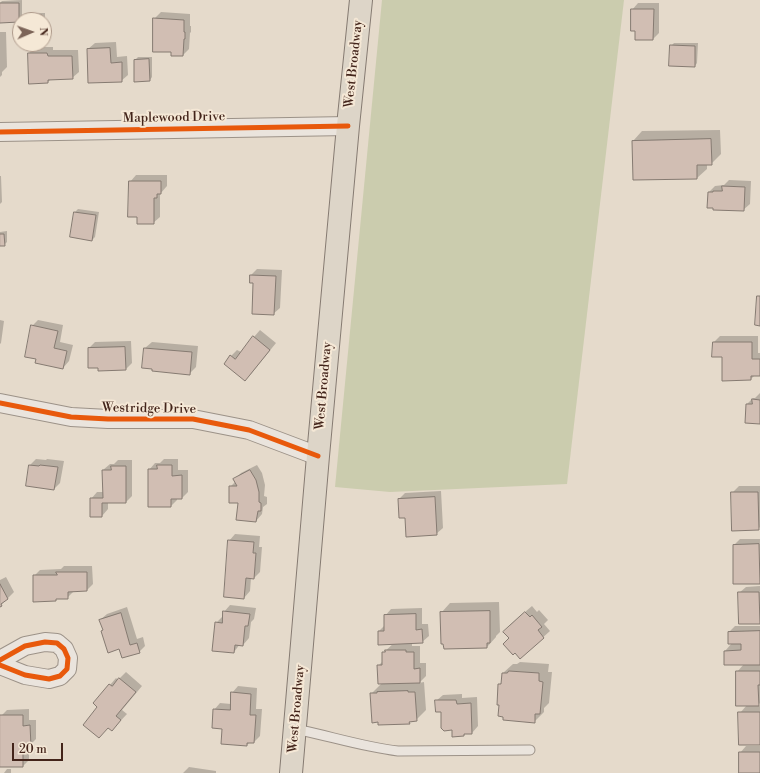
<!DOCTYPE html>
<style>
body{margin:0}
#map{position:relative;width:760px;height:773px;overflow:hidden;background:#e5dacb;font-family:"Libre Bodoni",serif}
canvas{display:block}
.north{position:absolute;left:12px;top:12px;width:40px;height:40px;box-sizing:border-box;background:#f5e8d6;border:1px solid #ae9a8b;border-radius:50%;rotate:88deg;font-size:11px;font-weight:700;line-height:16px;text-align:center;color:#43241a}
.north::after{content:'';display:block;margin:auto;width:14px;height:18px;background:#7c6458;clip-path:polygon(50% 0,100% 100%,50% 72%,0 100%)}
.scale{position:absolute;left:12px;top:743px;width:51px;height:18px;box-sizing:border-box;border:2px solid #43241a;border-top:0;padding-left:5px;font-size:12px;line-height:14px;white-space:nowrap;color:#43241a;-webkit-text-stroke:3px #f5e8d6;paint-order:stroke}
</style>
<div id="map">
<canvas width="760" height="773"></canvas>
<div class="north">N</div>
<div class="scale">20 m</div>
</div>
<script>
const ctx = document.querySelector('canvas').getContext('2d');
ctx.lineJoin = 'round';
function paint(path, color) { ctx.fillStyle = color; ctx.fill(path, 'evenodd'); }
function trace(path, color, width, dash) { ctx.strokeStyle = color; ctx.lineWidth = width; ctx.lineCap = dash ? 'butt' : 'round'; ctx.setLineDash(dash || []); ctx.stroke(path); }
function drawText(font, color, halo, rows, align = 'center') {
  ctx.font = font + ' "Libre Bodoni",serif'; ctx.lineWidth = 4; ctx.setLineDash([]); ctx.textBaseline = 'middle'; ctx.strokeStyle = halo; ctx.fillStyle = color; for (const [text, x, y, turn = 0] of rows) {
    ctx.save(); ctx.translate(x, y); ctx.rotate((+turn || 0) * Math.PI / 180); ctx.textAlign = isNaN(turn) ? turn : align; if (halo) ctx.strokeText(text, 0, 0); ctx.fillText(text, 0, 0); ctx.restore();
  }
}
const green = new Path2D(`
 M 382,0 L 624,0 L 567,484 L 390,492 L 335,487 Z`);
const shadow = new Path2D(`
 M 22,0 L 22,18 L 19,21 L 0,22 L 0,3 L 2,1 Z
 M 638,3 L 659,3 L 659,33 L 653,39 L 636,39 L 636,30 L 632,10 Z
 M 161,12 L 190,14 L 190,26 L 191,26 L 191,32 L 190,33 L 189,49 L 183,55 L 172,51 L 154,19 Z
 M 35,13 L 45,13 L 45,27 L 44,28 L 44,20 L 32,20 L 32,16 Z
 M 0,32 L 6,32 L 7,67 L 2,72 L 2,75 L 0,77 Z
 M 116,42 L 117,57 L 127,56 L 128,75 L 121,81 L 88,49 L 95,43 Z
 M 674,43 L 698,43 L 697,63 L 695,66 L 671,46 Z
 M 35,47 L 53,47 L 53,50 L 78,50 L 79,72 L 72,78 L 51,79 L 48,82 L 29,53 Z
 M 138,57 L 152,57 L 152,77 L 150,80 L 135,60 Z
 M 720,130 L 721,154 L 711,164 L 707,164 L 707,169 L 697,178 L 634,179 L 633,141 L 642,131 Z
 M 136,175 L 167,175 L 167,186 L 160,194 L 160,217 L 153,223 L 130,182 Z
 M 0,176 L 1,176 L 2,202 L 0,204 Z
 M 729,180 L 751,181 L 750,204 L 743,210 L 709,192 L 715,186 L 724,185 Z
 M 78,209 L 99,212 L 95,237 L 92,240 L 71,237 L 75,212 Z
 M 7,231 L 7,242 L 4,245 L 0,245 L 0,232 Z
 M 257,269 L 282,270 L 280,308 L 273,314 L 251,275 Z
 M 0,320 L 4,321 L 1,343 L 0,344 Z
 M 38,320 L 63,325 L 60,342 L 73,345 L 69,361 L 63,368 L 32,326 Z
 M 260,330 L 276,343 L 251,374 L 245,380 L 231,356 L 237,350 L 241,352 Z
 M 720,336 L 758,336 L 758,353 L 760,353 L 760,375 L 755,375 L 751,379 L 723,356 L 714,342 Z
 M 131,341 L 132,363 L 126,369 L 99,367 L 89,348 L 95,342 Z
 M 152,342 L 198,346 L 196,367 L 189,374 L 153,368 L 145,348 Z
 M 760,393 L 760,423 L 747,404 L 753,398 L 755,398 Z
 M 36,459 L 46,460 L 47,459 L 64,461 L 60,483 L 54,489 L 27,485 L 30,465 Z
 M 164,459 L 178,459 L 178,470 L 188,470 L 188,492 L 182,498 L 177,498 L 177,500 L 171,506 L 149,470 L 155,463 L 160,463 Z
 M 118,460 L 132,460 L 132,496 L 126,502 L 108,502 L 108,509 L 102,516 L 91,516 L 91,499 L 97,492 L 104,492 L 103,470 L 110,464 L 114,464 Z
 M 257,465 L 262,473 L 265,485 L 264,496 L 267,497 L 267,504 L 263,507 L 262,514 L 256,521 L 239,502 L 230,487 L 236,481 L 235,479 L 241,473 Z
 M 739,486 L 760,486 L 760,527 L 758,529 L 732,493 Z
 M 441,491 L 443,528 L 436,534 L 406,517 L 399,499 L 405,493 Z
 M 235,534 L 260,536 L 259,547 L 262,547 L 260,572 L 254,578 L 251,578 L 250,591 L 244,598 L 229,541 Z
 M 740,539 L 760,539 L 759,583 L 734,545 Z
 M 64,566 L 92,566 L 93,584 L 87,590 L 74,591 L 67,598 L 58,598 L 55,600 L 34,576 L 40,570 L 61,569 Z
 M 6,577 L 14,592 L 0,606 L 0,580 Z
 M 760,586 L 760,623 L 740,623 L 739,593 L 746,587 Z
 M 499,602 L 500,632 L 496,636 L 496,637 L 487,647 L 441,613 L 450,603 Z
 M 230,605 L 256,608 L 254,619 L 251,622 L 249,638 L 243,645 L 240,644 L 234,652 L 216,623 L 222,617 L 223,617 L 224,612 Z
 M 532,606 L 537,612 L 539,610 L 548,620 L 544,624 L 550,631 L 520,658 L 510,638 L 510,625 Z
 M 127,607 L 137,639 L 143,637 L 145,646 L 139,652 L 120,648 L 102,631 L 104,629 L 100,620 L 107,614 Z
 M 422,608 L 422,624 L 428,624 L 429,636 L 422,642 L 412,642 L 412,646 L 420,646 L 420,663 L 426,663 L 426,676 L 419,683 L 424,682 L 426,710 L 416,720 L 411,720 L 409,723 L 371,694 L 382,683 L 378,666 L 383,661 L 383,653 L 394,643 L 379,631 L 385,625 L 385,616 L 391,609 Z
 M 735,626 L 760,626 L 760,703 L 757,706 L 760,706 L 760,744 L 740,713 L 747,705 L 737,672 L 744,664 L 725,651 L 732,643 L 729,632 Z
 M 520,662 L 549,664 L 548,672 L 552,672 L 549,703 L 544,708 L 544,712 L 534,722 L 499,685 L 502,682 L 503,673 L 513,664 L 517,664 Z
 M 126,672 L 142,686 L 122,710 L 127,714 L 112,730 L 108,727 L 99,737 L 99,707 L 110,685 L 116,678 L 118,680 Z
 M 238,686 L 257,688 L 256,709 L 262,709 L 260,736 L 254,742 L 250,742 L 247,745 L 223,728 L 214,710 L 220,703 L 231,704 L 232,693 Z
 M 462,694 L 462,698 L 477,697 L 478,726 L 472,733 L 466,733 L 463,736 L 453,729 L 436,701 L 443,695 Z
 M 29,709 L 29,720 L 36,720 L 36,739 L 30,745 L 29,745 L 29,760 L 23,766 L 1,716 L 7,710 Z
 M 746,746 L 760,746 L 760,773 L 740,773 L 740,753 Z
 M 189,767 L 216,771 L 216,773 L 183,773 Z
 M 7,769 L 11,769 L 11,773 L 4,773 Z`);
const building = new Path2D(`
 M 0,3 L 19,3 L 19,22 L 0,23 Z
 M 631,9 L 654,9 L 653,40 L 635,40 L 635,31 L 631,31 Z
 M 31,15 L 42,15 L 42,20 L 31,20 Z
 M 153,18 L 184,20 L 184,32 L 185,32 L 185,39 L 184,39 L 183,56 L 171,56 L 171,52 L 153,52 Z
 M 670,45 L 695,46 L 695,67 L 669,66 Z
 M 110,48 L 111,63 L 122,62 L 122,82 L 88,83 L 87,49 Z
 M 28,53 L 47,53 L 48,56 L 72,56 L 73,79 L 48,80 L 48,83 L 29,84 Z
 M 149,59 L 150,81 L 134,82 L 134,60 Z
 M 711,139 L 712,165 L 697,165 L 697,179 L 633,180 L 632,141 Z
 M 129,181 L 161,181 L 161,194 L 157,194 L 157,198 L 154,198 L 154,224 L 137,224 L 137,217 L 128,217 Z
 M 722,186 L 745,187 L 744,211 L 713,210 L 713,208 L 707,208 L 708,192 L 713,192 L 713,191 L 722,191 Z
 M 74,212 L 96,215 L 92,241 L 70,237 Z
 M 0,234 L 4,234 L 5,246 L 0,246 Z
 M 250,275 L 276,276 L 274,315 L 252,314 L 253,283 L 250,283 Z
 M 757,296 L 760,296 L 760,326 L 755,325 Z
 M 31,325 L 58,331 L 54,348 L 67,351 L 63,369 L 35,363 L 36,359 L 25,357 Z
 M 253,336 L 270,350 L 245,381 L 224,364 L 230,355 L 235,359 Z
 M 713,342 L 752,342 L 752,359 L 760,359 L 760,376 L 751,376 L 751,380 L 722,381 L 722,357 L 712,357 Z
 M 125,347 L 126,370 L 98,371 L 98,368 L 88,368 L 88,348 Z
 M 144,348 L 192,352 L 190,375 L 152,371 L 152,369 L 142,368 Z
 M 752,399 L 760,400 L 760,424 L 745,423 L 746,404 L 752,404 Z
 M 29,465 L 39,466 L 40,465 L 58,467 L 54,490 L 26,486 Z
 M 157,465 L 172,465 L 172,476 L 182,475 L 182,499 L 171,499 L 171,507 L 148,507 L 148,469 L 157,469 Z
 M 111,466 L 126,466 L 126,503 L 102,503 L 102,517 L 90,517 L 90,498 L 103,498 L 102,470 L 111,470 Z
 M 250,470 L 256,480 L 259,492 L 259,502 L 261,503 L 261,511 L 258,511 L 256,522 L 236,520 L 238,503 L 229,503 L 229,486 L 237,486 L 233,479 Z
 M 731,492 L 758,492 L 759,530 L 732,531 Z
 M 435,497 L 437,535 L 406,537 L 405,518 L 399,518 L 398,499 Z
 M 228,540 L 254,542 L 253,553 L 256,553 L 254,579 L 246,578 L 244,599 L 224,597 Z
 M 759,544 L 760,584 L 733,584 L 733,545 Z
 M 56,572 L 87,572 L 87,591 L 68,592 L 68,599 L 56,599 L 56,601 L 33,602 L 33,575 L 57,575 Z
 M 0,584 L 8,599 L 1,604 L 2,606 L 0,607 Z
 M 738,592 L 759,592 L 760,624 L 739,624 Z
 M 223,611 L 250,614 L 248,626 L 245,626 L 243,646 L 235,645 L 234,653 L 212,651 L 215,622 L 222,623 Z
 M 490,611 L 490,643 L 487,643 L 487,648 L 444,649 L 443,644 L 441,644 L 440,612 Z
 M 525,612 L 530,617 L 532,615 L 542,627 L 538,630 L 544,638 L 520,659 L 515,653 L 513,655 L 503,644 L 509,638 L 503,632 Z
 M 121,613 L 130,645 L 137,643 L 140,653 L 122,658 L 119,649 L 108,653 L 101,631 L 103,630 L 99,620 Z
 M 416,614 L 416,630 L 422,629 L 423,643 L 378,645 L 378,631 L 384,631 L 384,615 Z
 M 760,631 L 760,665 L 724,665 L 724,651 L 741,650 L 741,644 L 728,644 L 728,632 Z
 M 385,650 L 406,650 L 406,652 L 414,652 L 414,669 L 420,668 L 420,683 L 378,684 L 377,665 L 382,665 L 382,652 L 385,652 Z
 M 509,671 L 539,673 L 539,681 L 543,682 L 540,714 L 535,714 L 535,723 L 503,720 L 503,717 L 498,716 L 499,705 L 497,705 L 498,684 L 501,684 L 502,673 L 507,673 Z
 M 736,671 L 760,671 L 760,685 L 758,685 L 759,706 L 736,706 Z
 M 119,678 L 136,692 L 116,716 L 121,720 L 112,731 L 108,728 L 99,738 L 83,725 L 97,707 L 93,703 L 109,684 L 112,686 Z
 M 408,691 L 408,692 L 415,692 L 417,721 L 409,722 L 410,724 L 378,725 L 378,722 L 372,723 L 370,693 L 377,693 L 377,692 Z
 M 231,692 L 251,694 L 250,715 L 256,715 L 254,743 L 247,743 L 247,746 L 221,744 L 222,729 L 212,728 L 213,709 L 230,710 Z
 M 435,700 L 456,700 L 457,704 L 471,703 L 472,734 L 464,734 L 464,736 L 452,737 L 452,730 L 444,731 L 441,728 L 441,712 L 436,712 Z
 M 738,712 L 760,712 L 760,745 L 739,745 Z
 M 0,715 L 23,715 L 23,726 L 30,725 L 31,746 L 23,746 L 23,767 L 0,767 Z
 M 739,752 L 760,752 L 760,773 L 739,773 Z`);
const service = new Path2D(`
 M 295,729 C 330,736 363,747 398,751 L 530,750`);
const minor = new Path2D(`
 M 0,132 L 348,126
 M 0,403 L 71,417 L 108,419 L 193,419 L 249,430 L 318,456
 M 0,660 L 25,646 L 45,642 L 57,643 L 64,649 L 68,658 L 67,669 L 60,676 L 49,679 L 25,675 L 0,665`);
const primary = new Path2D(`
 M 291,773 L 318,456 L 348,126 L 361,0`);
const cycleway = new Path2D(`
 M 0,132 L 348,126
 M 0,403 L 71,417 L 108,419 L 193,419 L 249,430 L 318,456
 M 0,660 L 25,646 L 45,642 L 57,643 L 64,649 L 68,658 L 67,669 L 60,676 L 49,679 L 25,675 L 0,665`);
const streetNames = [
 ["West Broadway",354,64,-84],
 ["Maplewood Drive",174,118,-1],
 ["West Broadway",324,386,-85],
 ["Westridge Drive",149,409,1],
 ["West Broadway",297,709,-85]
];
paint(green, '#cbccae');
paint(shadow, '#0003');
paint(building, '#d1beb3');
trace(building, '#857a71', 1);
trace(service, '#9c9288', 11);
trace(minor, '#9c9288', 20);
trace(primary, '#857a71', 24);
trace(service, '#eae4dd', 9);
trace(minor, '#eae4dd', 18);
trace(primary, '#ddd5c8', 22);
trace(cycleway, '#e8590c', 5);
drawText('13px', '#43241a', '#f5e8d6', streetNames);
</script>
